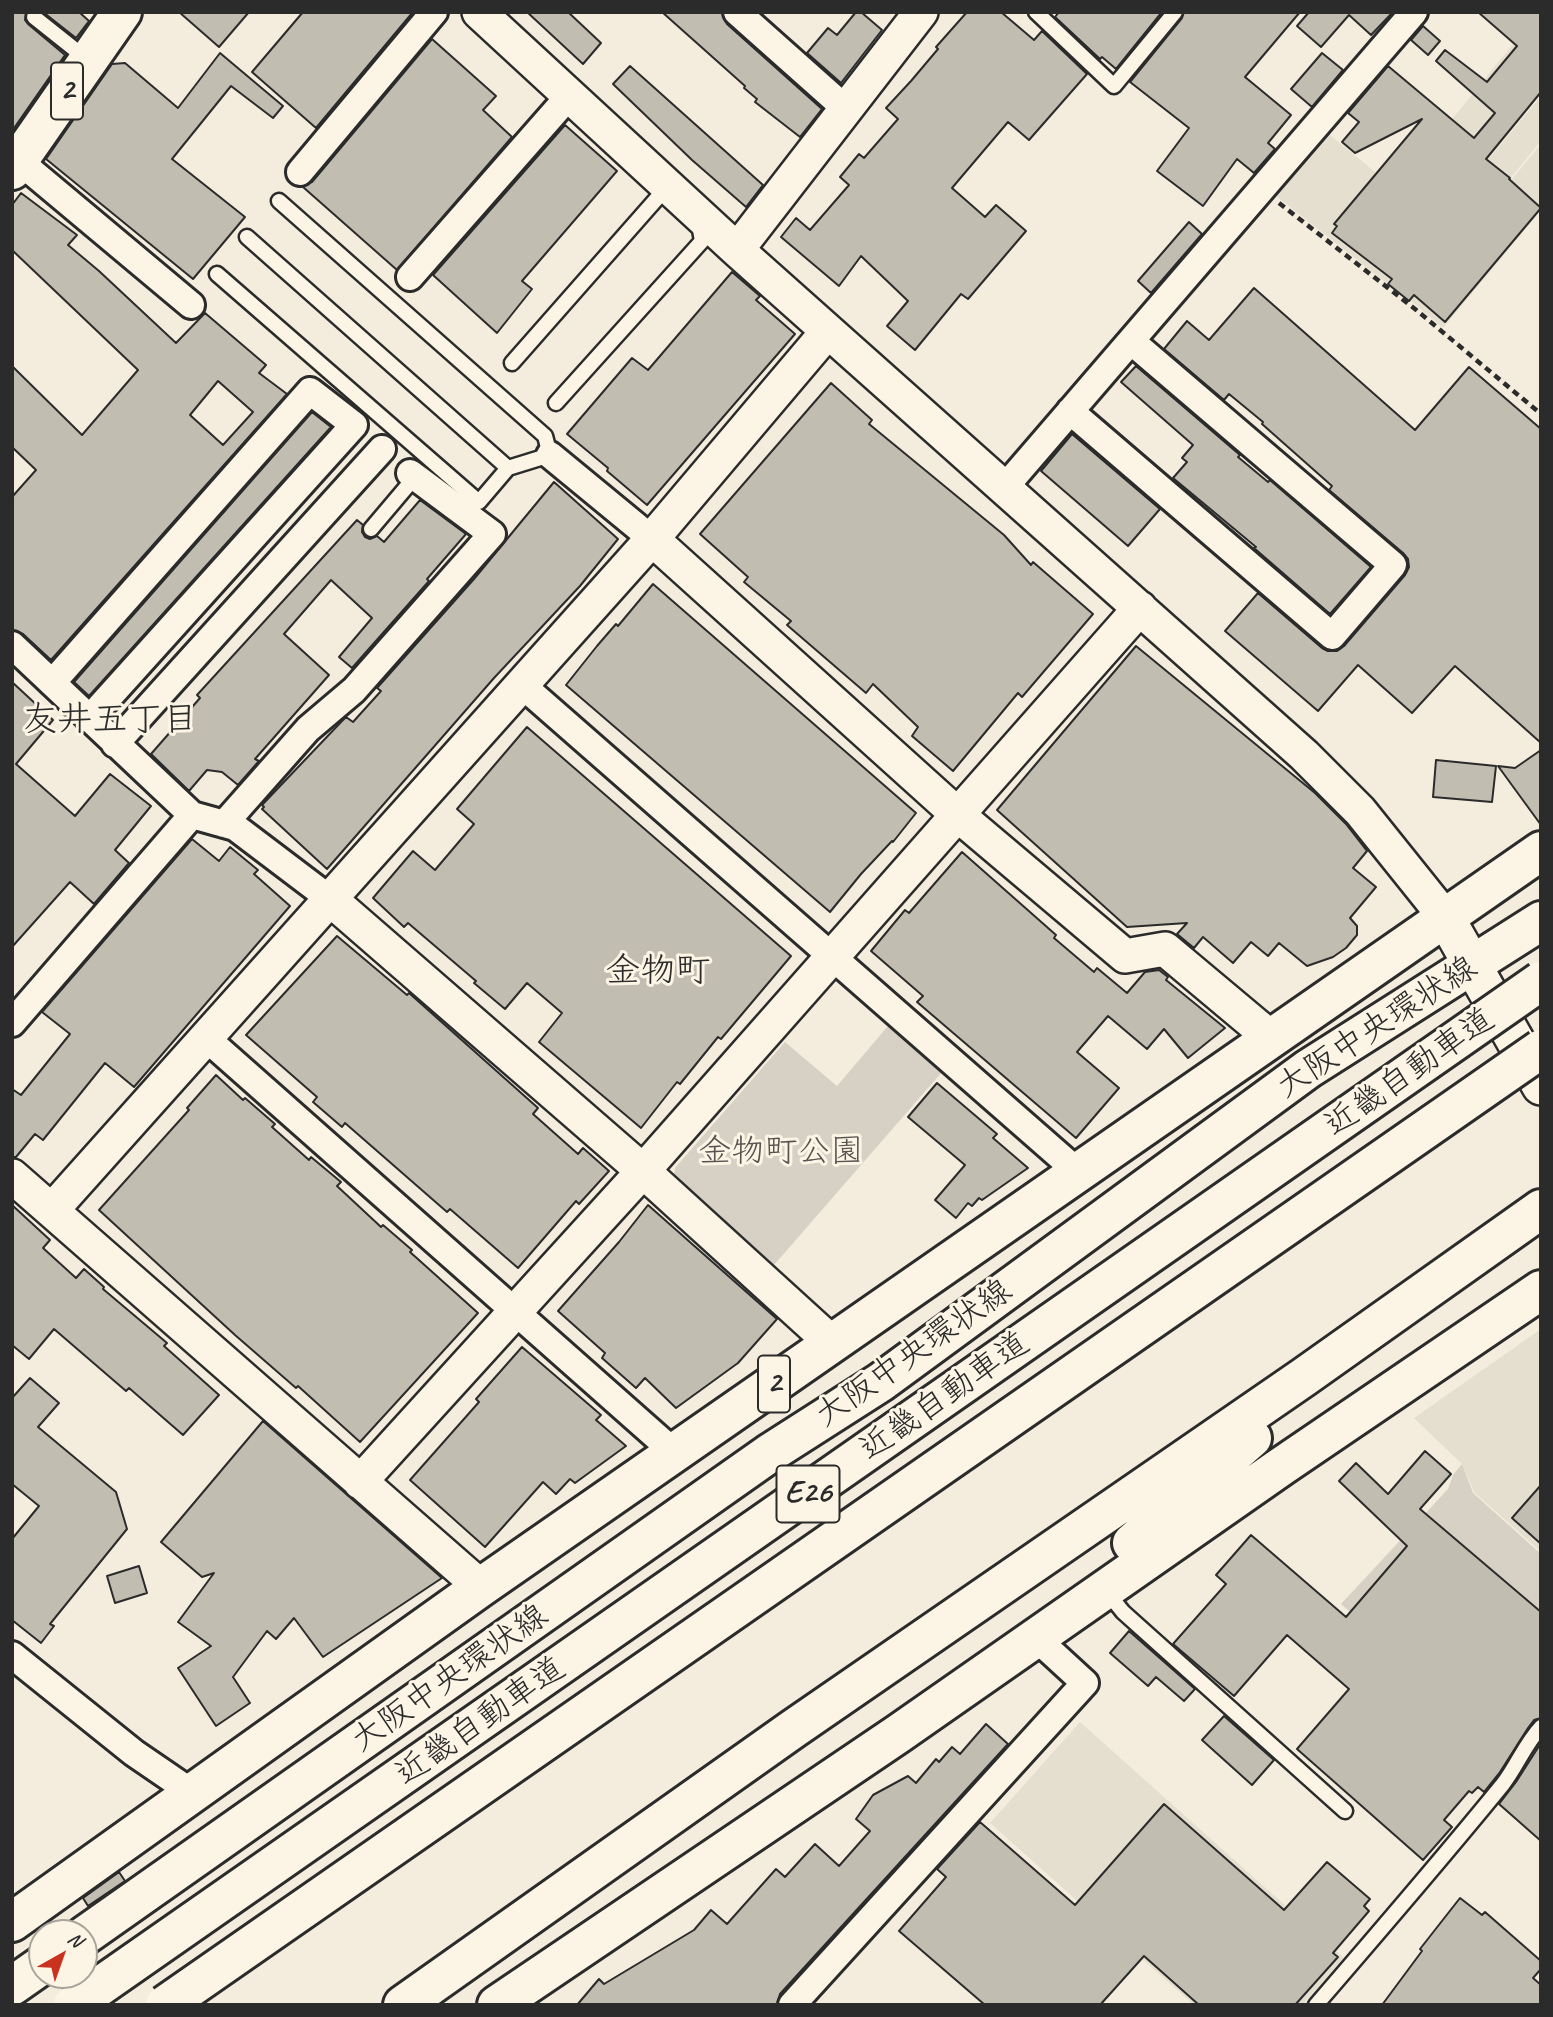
<!DOCTYPE html>
<meta charset="utf-8">
<style>
body{margin:0}
#map{position:relative;width:1553px;height:2017px;overflow:hidden;background:#f4edde;font-family:Caveat,sans-serif}
canvas{display:block}
.frame{position:absolute;inset:0;border:14px solid #2b2b2b;pointer-events:none}
.north{position:absolute;left:28px;top:1919px;width:70px;height:70px;box-sizing:border-box;background:#fcf5e5;border:2px solid #a8a49b;border-radius:50%;rotate:40deg;font-size:19px;font-weight:700;line-height:28px;text-align:center;color:#2b2b2b}
.north::after{content:'';display:block;margin:auto;width:24px;height:32px;background:#c8321e;clip-path:polygon(50% 0,100% 100%,50% 72%,0 100%)}
</style>
<div id="map">
<canvas width="1553" height="2017"></canvas>
<div class="frame"></div>
<div class="north">N</div>
</div>
<script>
const ctx = document.querySelector('canvas').getContext('2d');
ctx.lineJoin = 'round';
function paint(path, color) { ctx.fillStyle = color; ctx.fill(path, 'evenodd'); }
function trace(path, color, width, dash) { ctx.strokeStyle = color; ctx.lineWidth = width; ctx.lineCap = dash ? 'butt' : 'round'; ctx.setLineDash(dash || []); ctx.stroke(path); }
function drawText(font, color, halo, rows, align = 'center') {
  ctx.font = font + ' Caveat,"Klee One",sans-serif'; ctx.lineWidth = 6; ctx.setLineDash([]); ctx.textBaseline = 'middle'; ctx.strokeStyle = halo; ctx.fillStyle = color; for (const [text, x, y, turn = 0] of rows) {
    ctx.save(); ctx.translate(x, y); ctx.rotate((+turn || 0) * Math.PI / 180); ctx.textAlign = isNaN(turn) ? turn : align; if (halo) ctx.strokeText(text, 0, 0); ctx.fillText(text, 0, 0); ctx.restore();
  }
}
const built = new Path2D(`
 M 1539,12 L 1541,94 L 1437,221 L 1541,96 L 1541,141 L 1409,301 L 1271,192 L 1324,130 L 1425,213 L 1397,187 Z
 M 1541,144 L 1541,210 L 1443,328 L 1411,301 Z
 M 1541,1329 L 1541,1552 L 1474,1492 L 1462,1464 L 1414,1418 Z
 M 1080,1722 L 1344,1958 L 1302,2005 L 1194,2005 L 990,1823 Z`);
const green = new Path2D(`
 M 888,1026 L 942,1072 L 774,1265 L 674,1177 L 675,1168 L 785,1042 L 837,1086 Z
 M 1462,1464 L 1473,1493 L 1541,1554 L 1541,1726 L 1516,1756 L 1341,1604 L 1448,1489 L 1453,1475 Z`);
const building = new Path2D(`
 M 12,12 L 26,12 L 25,20 L 28,24 L 65,55 L 12,131 Z
 M 43,12 L 79,12 L 89,21 L 76,38 Z
 M 179,12 L 249,12 L 219,47 Z
 M 303,12 L 413,12 L 316,128 L 252,72 Z
 M 527,12 L 568,12 L 601,43 L 583,64 Z
 M 662,12 L 722,12 L 727,24 L 822,109 L 800,137 L 755,102 L 757,99 L 744,88 L 745,86 Z
 M 856,12 L 861,12 L 882,30 L 841,83 L 807,53 L 828,28 L 837,35 Z
 M 967,12 L 1001,12 L 1034,40 L 1042,31 L 1087,74 L 1029,140 L 1008,122 L 952,188 L 985,217 L 996,205 L 1026,231 L 968,299 L 961,294 L 915,350 L 887,326 L 908,301 L 861,256 L 839,286 L 781,237 L 796,218 L 810,230 L 849,185 L 840,177 L 859,154 L 864,158 L 898,119 L 886,108 L 911,81 L 938,49 L 936,47 Z
 M 1059,12 L 1162,12 L 1116,69 L 1102,57 L 1100,59 L 1055,17 Z
 M 1184,12 L 1300,12 L 1245,77 L 1291,115 L 1268,143 L 1275,149 L 1254,173 L 1237,159 L 1203,206 L 1157,171 L 1189,128 L 1130,82 L 1182,18 Z
 M 1309,12 L 1393,12 L 1371,35 L 1349,15 L 1321,47 L 1297,26 Z
 M 1478,12 L 1541,12 L 1541,92 L 1486,159 L 1510,178 L 1509,179 L 1541,208 L 1445,322 L 1414,295 L 1409,301 L 1388,284 L 1392,279 L 1332,233 L 1337,226 L 1334,224 L 1422,119 L 1355,153 L 1342,142 L 1359,122 L 1348,113 L 1388,66 L 1474,138 L 1495,113 L 1436,61 L 1445,50 L 1487,82 L 1517,46 Z
 M 1423,26 L 1440,41 L 1428,55 L 1411,40 Z
 M 432,39 L 496,96 L 483,110 L 512,137 L 397,270 L 303,187 L 312,182 Z
 M 220,53 L 283,106 L 273,118 L 231,86 L 172,159 L 245,217 L 193,279 L 46,159 L 112,64 L 125,63 L 178,108 Z
 M 1322,53 L 1343,70 L 1312,107 L 1291,89 Z
 M 630,66 L 763,185 L 746,207 L 692,160 L 613,84 Z
 M 565,125 L 617,171 L 522,281 L 532,289 L 497,333 L 433,275 Z
 M 21,193 L 77,235 L 68,245 L 99,271 L 176,343 L 205,313 L 266,365 L 259,373 L 287,394 L 51,660 L 23,634 L 12,630 L 12,497 L 36,470 L 12,447 L 12,366 L 82,435 L 138,370 L 12,250 L 12,205 ZM 218,381 L 253,412 L 223,445 L 190,415 Z
 M 1189,222 L 1202,234 L 1151,293 L 1138,281 Z
 M 732,272 L 760,296 L 756,300 L 795,334 L 647,505 L 607,471 L 608,468 L 567,434 L 632,358 L 648,370 Z
 M 1254,288 L 1415,430 L 1469,367 L 1541,429 L 1541,743 L 1455,666 L 1412,713 L 1358,665 L 1318,711 L 1225,631 L 1258,593 L 1322,648 L 1328,651 L 1337,651 L 1344,646 L 1405,575 L 1409,567 L 1408,559 L 1403,553 L 1329,490 L 1332,486 L 1262,424 L 1263,422 L 1229,394 L 1224,400 L 1164,349 L 1187,321 L 1209,340 Z
 M 1136,366 L 1240,455 L 1238,457 L 1268,482 L 1270,480 L 1371,567 L 1330,614 L 1254,548 L 1256,547 L 1173,478 L 1187,462 L 1182,458 L 1193,445 L 1121,382 Z
 M 831,383 L 872,420 L 869,424 L 1004,535 L 1031,565 L 1033,562 L 1093,614 L 1022,697 L 1018,693 L 953,771 L 912,736 L 918,727 L 873,684 L 866,693 L 787,625 L 791,621 L 744,582 L 748,577 L 700,534 Z
 M 312,412 L 331,427 L 89,696 L 74,682 Z
 M 1072,434 L 1160,509 L 1128,546 L 1041,471 Z
 M 554,482 L 618,539 L 580,586 L 494,678 L 327,869 L 262,809 L 264,807 L 262,805 L 342,721 L 346,717 L 353,722 L 381,691 L 377,688 L 474,579 Z
 M 420,500 L 466,534 L 427,579 L 429,581 L 352,668 L 339,657 L 372,618 L 331,580 L 284,634 L 329,675 L 255,759 L 259,761 L 238,785 L 222,772 L 207,770 L 189,791 L 151,754 L 200,698 L 197,695 L 357,520 L 363,525 L 362,532 L 365,537 L 370,539 L 377,536 L 384,542 Z
 M 653,584 L 916,813 L 893,842 L 892,841 L 861,874 L 830,912 L 566,685 L 597,646 L 616,624 L 618,626 Z
 M 1136,646 L 1315,793 L 1346,824 L 1367,851 L 1353,868 L 1376,887 L 1350,918 L 1357,926 L 1357,935 L 1346,948 L 1333,957 L 1307,966 L 1279,943 L 1268,956 L 1251,942 L 1233,963 L 1203,937 L 1194,948 L 1177,934 L 1187,923 L 1127,927 L 997,810 Z
 M 12,682 L 53,720 L 16,764 L 75,816 L 110,774 L 151,806 L 115,850 L 129,863 L 94,904 L 70,882 L 12,947 Z
 M 527,727 L 791,956 L 721,1039 L 718,1037 L 680,1084 L 677,1082 L 641,1128 L 539,1042 L 562,1013 L 527,983 L 505,1009 L 474,983 L 476,981 L 408,923 L 404,927 L 373,898 L 413,851 L 435,870 L 474,824 L 457,809 Z
 M 1541,750 L 1541,825 L 1498,766 L 1515,768 Z
 M 1436,760 L 1496,766 L 1492,802 L 1433,797 Z
 M 192,839 L 219,861 L 230,847 L 258,870 L 254,874 L 290,906 L 134,1087 L 105,1063 L 43,1140 L 35,1134 L 16,1157 L 12,1157 L 12,1089 L 21,1095 L 70,1034 L 42,1012 Z
 M 962,852 L 1056,935 L 1054,938 L 1094,972 L 1097,968 L 1127,993 L 1145,972 L 1159,970 L 1168,977 L 1166,980 L 1225,1028 L 1188,1058 L 1164,1029 L 1147,1049 L 1108,1016 L 1077,1052 L 1119,1088 L 1076,1138 L 917,1002 L 923,996 L 871,951 L 905,910 L 909,913 Z
 M 337,936 L 407,995 L 409,993 L 538,1108 L 533,1114 L 578,1154 L 583,1148 L 609,1171 L 579,1204 L 576,1201 L 518,1268 L 450,1209 L 447,1212 L 345,1123 L 342,1127 L 313,1102 L 317,1097 L 246,1035 Z
 M 216,1075 L 243,1100 L 245,1098 L 275,1124 L 272,1127 L 309,1160 L 311,1157 L 341,1182 L 337,1186 L 381,1227 L 383,1225 L 412,1250 L 410,1252 L 478,1313 L 360,1442 L 298,1386 L 296,1388 L 235,1335 L 99,1210 L 189,1110 L 187,1108 Z
 M 937,1083 L 997,1134 L 993,1138 L 1028,1168 L 982,1200 L 979,1198 L 972,1206 L 968,1203 L 956,1218 L 935,1200 L 965,1165 L 908,1117 Z
 M 12,1205 L 50,1240 L 43,1248 L 76,1278 L 84,1269 L 104,1287 L 103,1289 L 167,1343 L 164,1346 L 219,1395 L 183,1435 L 129,1388 L 126,1391 L 54,1329 L 29,1359 L 12,1345 Z
 M 648,1205 L 777,1319 L 738,1363 L 676,1408 L 645,1378 L 636,1388 L 602,1358 L 605,1353 L 558,1311 L 619,1242 Z
 M 522,1347 L 601,1415 L 596,1420 L 626,1446 L 575,1483 L 570,1479 L 556,1494 L 543,1482 L 485,1547 L 410,1480 L 479,1402 L 476,1399 Z
 M 30,1378 L 59,1403 L 38,1427 L 116,1492 L 127,1529 L 50,1624 L 54,1626 L 41,1643 L 12,1620 L 12,1539 L 39,1506 L 12,1484 L 12,1398 Z
 M 263,1421 L 442,1578 L 323,1657 L 294,1618 L 276,1639 L 267,1631 L 233,1677 L 250,1703 L 216,1726 L 178,1668 L 211,1646 L 178,1622 L 214,1573 L 202,1577 L 161,1542 Z
 M 1425,1451 L 1451,1474 L 1420,1509 L 1541,1612 L 1541,1718 L 1534,1720 L 1528,1728 L 1500,1772 L 1484,1792 L 1478,1787 L 1472,1793 L 1469,1791 L 1444,1820 L 1452,1827 L 1423,1860 L 1297,1749 L 1349,1689 L 1287,1635 L 1234,1696 L 1173,1644 L 1226,1584 L 1216,1575 L 1251,1535 L 1346,1617 L 1407,1546 L 1339,1481 L 1356,1463 L 1388,1494 Z
 M 1541,1485 L 1541,1544 L 1512,1518 Z
 M 139,1566 L 147,1593 L 115,1603 L 107,1576 Z
 M 1129,1631 L 1195,1689 L 1184,1701 L 1156,1677 L 1148,1686 L 1110,1653 Z
 M 1224,1716 L 1274,1760 L 1252,1785 L 1202,1740 Z
 M 986,1724 L 1008,1744 L 780,1994 L 777,2005 L 577,2005 L 599,1979 L 604,1984 L 694,1930 L 711,1910 L 727,1924 L 776,1869 L 785,1877 L 815,1844 L 839,1866 L 870,1831 L 856,1819 L 873,1795 L 908,1776 L 916,1783 L 936,1759 L 939,1762 L 952,1747 L 960,1754 Z
 M 1541,1743 L 1541,1841 L 1499,1804 L 1516,1782 Z
 M 1164,1804 L 1284,1910 L 1327,1862 L 1370,1899 L 1364,1906 L 1369,1911 L 1333,1953 L 1338,1957 L 1295,2005 L 1199,2005 L 1144,1956 L 1100,2005 L 985,2005 L 899,1931 L 946,1877 L 937,1869 L 980,1822 L 1075,1905 Z
 M 119,1872 L 125,1881 L 88,1906 L 83,1898 Z
 M 1460,1898 L 1482,1915 L 1485,1912 L 1541,1961 L 1541,1969 L 1533,1978 L 1541,1985 L 1541,2005 L 1382,2005 L 1422,1951 L 1420,1949 Z`);
const path = new Path2D(`
 M 1279,203 L 1415,309 L 1541,414`);
const service = new Path2D(`
 M 1036,12 L 1114,86 L 1175,12
 M 34,17 L 88,60
 M 279,201 L 545,436 L 550,455 L 508,468
 M 217,274 L 479,502 L 508,468 L 247,237
 M 512,363 L 667,187
 M 556,403 L 702,241 L 699,224
 M 371,529 L 415,477
 M 1107,1592 L 1123,1612 L 1345,1811
 M 1316,2005 C 1379,1932 1442,1859 1503,1784 C 1517,1766 1525,1744 1541,1727`);
const minor = new Path2D(`
 M 737,12 L 846,109
 M 19,161 L 191,305
 M 300,172 L 434,12
 M 410,277 L 569,96
 M 1070,411 L 1332,636 L 1393,565 L 1131,341
 M 550,455 L 652,539
 M 1005,487 L 1414,12
 M 12,645 L 192,815 L 235,827 L 330,899
 M 52,683 L 310,391 L 354,425 L 89,719
 M 522,685 L 1078,1172
 M 115,744 L 382,449
 M 224,824 L 308,729 L 354,690 L 492,534 L 410,473
 M 12,1023 L 192,815
 M 206,1038 L 675,1453
 M 12,1655 L 134,1753 L 191,1792
 M 792,2005 L 1085,1683 L 1036,1638`);
const tertiary = new Path2D(`
 M 479,12 L 737,250 L 1304,755 L 1360,811 L 1445,917
 M 737,250 L 921,12
 M 652,539 L 958,815 L 1125,956 L 1165,949 L 1270,1037
 M 330,899 L 643,1171 L 832,1343
 M 12,1176 L 481,1587
 M 52,1210 L 652,539 L 828,331
 M 360,1482 L 643,1171 L 1140,608`);
const secondary = new Path2D(`
 M 1445,917 L 1541,1086`);
const primary = new Path2D(`
 M 12,170 L 122,12
 M 1132,1543 L 1252,1438
 M 12,1922 L 481,1587 L 1541,851
 M 84,1936 L 770,1453 L 881,1382 L 1308,1069 L 1541,921
 M 12,1986 L 42,1965
 M 403,2005 L 793,1729 L 1304,1377 L 1541,1209
 M 497,2005 L 898,1734 L 1282,1466 L 1541,1290`);
const motorwayBridge = new Path2D(`
 M 73,2005 L 1541,981
 M 165,2005 L 1541,1049`);
const shields = [
 [67,91,32],
 [774,1384,32],
 [808,1494,63]
];
const shieldNames = [
 ["2",67,91],
 ["2",774,1384],
 ["E26",808,1494]
];
const streetNames = [
 ["大阪中央環状線",1377,1028,-33],
 ["近畿自動車道",1410,1073,-35],
 ["大阪中央環状線",914,1354,-35],
 ["近畿自動車道",945,1397,-35],
 ["大阪中央環状線",450,1679,-35],
 ["近畿自動車道",481,1722,-35]
];
const parkNames = [
 ["金物町公園",781,1152]
];
const neighbourhoodNames = [
 ["友井五丁目",110,721],
 ["金物町",658,972]
];
paint(built, '#e5dfd0');
paint(green, '#d6d1c4');
paint(building, '#c2bdb1');
trace(building, '#2b2b2b', 2);
trace(service, '#2b2b2b', 19);
trace(minor, '#2b2b2b', 32);
trace(tertiary, '#2b2b2b', 38);
trace(secondary, '#2b2b2b', 42);
trace(primary, '#2b2b2b', 44);
trace(path, '#2b2b2b', 4.5, [7, 5]);
trace(service, '#fcf5e5', 14);
trace(minor, '#fcf5e5', 26);
trace(tertiary, '#fcf5e5', 33);
trace(secondary, '#fcf5e5', 37);
trace(primary, '#fcf5e5', 38);
trace(motorwayBridge, '#2b2b2b', 44, []);
trace(motorwayBridge, '#fcf5e5', 38);
for (const [x, y, w] of shields) { const box = new Path2D(); box.roundRect(x - w / 2, y - 28.5, w, 57, 5); ctx.fillStyle = '#fcf5e5'; ctx.fill(box); trace(box, '#2b2b2b', 2); }
drawText('bold 32px', '#2b2b2b', null, shieldNames);
drawText('33px', '#2b2b2b', '#fcf5e5', streetNames);
drawText('33px', '#565451', '#fcf5e5', parkNames);
drawText('35px', '#2b2b2b', '#fcf5e5', neighbourhoodNames);
</script>
